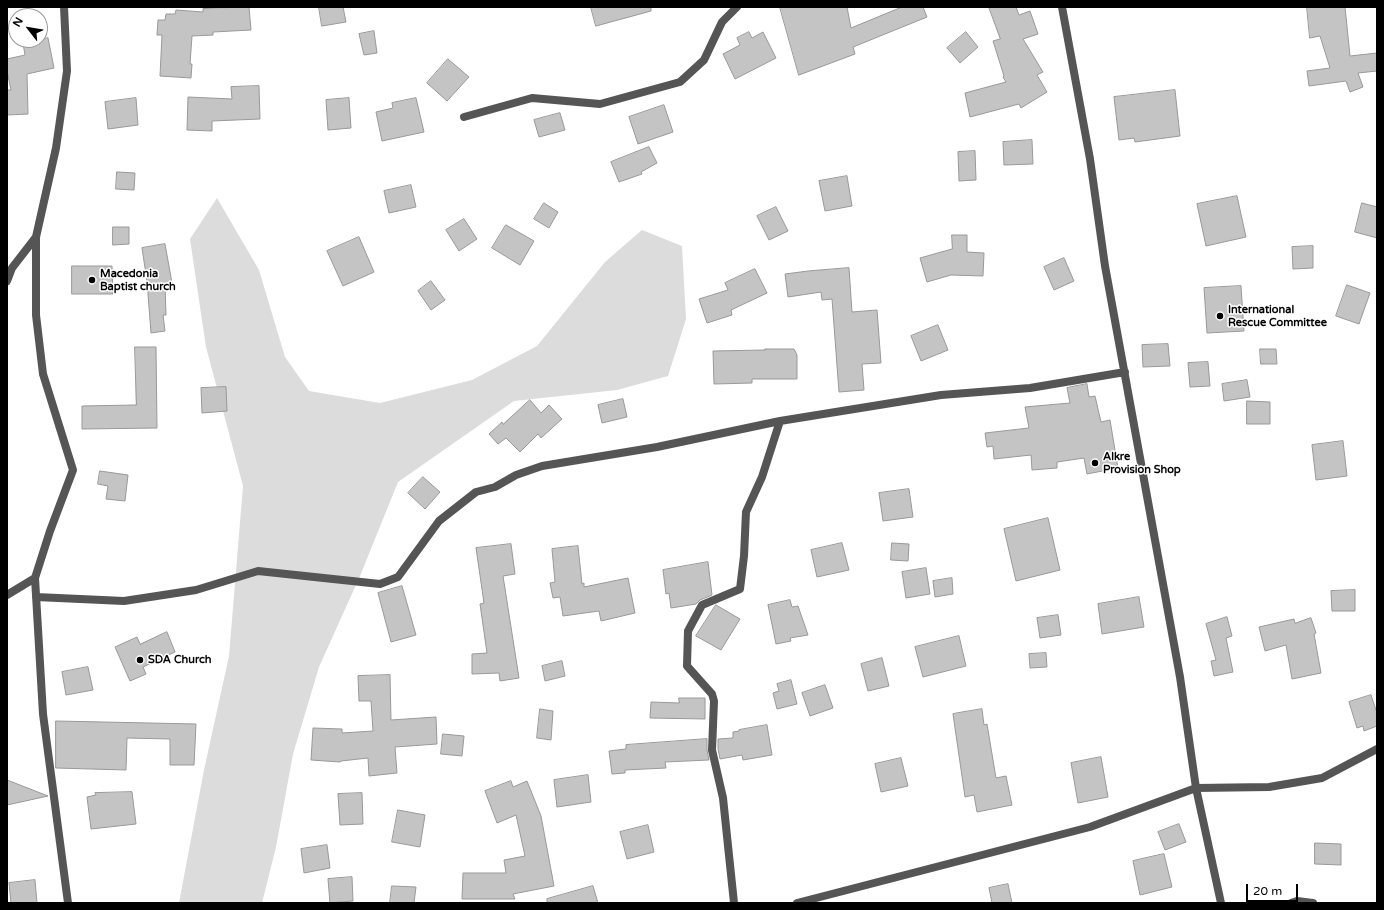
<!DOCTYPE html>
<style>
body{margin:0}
#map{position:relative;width:1384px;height:910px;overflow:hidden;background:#fff;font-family:"Varela Round",sans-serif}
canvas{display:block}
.frame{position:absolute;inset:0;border:8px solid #000;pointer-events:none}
.north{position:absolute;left:8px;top:8px;width:40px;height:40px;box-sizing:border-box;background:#fff;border:1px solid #999;border-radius:50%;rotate:301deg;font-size:11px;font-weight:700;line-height:16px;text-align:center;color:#000}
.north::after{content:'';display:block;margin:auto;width:14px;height:18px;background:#000;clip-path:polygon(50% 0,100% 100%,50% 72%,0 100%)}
.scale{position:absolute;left:1246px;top:884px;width:52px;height:18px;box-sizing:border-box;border:2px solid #000;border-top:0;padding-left:5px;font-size:12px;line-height:14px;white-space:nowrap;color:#000;-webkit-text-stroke:3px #fff;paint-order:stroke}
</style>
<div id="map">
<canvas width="1384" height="910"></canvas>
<div class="frame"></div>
<div class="north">N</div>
<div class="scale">20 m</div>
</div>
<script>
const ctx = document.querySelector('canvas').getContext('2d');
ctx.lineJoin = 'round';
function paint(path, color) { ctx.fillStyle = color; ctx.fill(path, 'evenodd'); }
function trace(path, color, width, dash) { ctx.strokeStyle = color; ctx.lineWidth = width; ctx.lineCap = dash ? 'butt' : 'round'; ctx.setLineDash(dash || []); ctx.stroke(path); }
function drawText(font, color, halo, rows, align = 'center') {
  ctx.font = font + ' "Varela Round",sans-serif'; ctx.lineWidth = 3; ctx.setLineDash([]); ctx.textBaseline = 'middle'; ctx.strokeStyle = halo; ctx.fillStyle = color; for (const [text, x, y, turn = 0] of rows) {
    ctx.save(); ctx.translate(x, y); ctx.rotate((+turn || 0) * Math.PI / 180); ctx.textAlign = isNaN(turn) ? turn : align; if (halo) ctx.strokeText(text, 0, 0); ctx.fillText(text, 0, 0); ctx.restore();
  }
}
const green = new Path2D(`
 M 217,198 L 259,270 L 285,357 L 309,391 L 380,403 L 472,380 L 537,346 L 605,262 L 642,230 L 682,246 L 686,319 L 668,376 L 617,390 L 514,401 L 398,482 L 360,576 L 319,667 L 293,754 L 276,847 L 262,903 L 179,903 L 204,770 L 229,656 L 243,486 L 206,347 L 190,239 Z`);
const building = new Path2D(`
 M 249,7 L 251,30 L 213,32 L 213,35 L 192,36 L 190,64 L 192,64 L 191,78 L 160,76 L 162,35 L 157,35 L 158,20 L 165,20 L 166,14 L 175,14 L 176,10 L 203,12 L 203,9 Z
 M 319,7 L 343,7 L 346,22 L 322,26 Z
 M 591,7 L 651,7 L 651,11 L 596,26 Z
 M 780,7 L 847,7 L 851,28 L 902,7 L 923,7 L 927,17 L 853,47 L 855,54 L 799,75 Z
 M 989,7 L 1016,7 L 1019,15 L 1030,11 L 1038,34 L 1023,39 L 1043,72 L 1037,75 L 1047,92 L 1021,108 L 1019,104 L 970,117 L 965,93 L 1006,82 L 1003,77 L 1004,76 L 993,41 L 1000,39 Z
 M 1307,7 L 1345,7 L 1350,56 L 1377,53 L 1377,71 L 1358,73 L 1363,87 L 1350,92 L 1346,81 L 1309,86 L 1307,71 L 1330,68 L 1320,36 L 1310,38 Z
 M 374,31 L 377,53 L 364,55 L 359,34 Z
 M 749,32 L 752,38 L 763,32 L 776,58 L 735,79 L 723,54 L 740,45 L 737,38 Z
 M 966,32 L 978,47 L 960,63 L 947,48 Z
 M 48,38 L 54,68 L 27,74 L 28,114 L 7,115 L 7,90 L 11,90 L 7,71 L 7,59 L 25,55 L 23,43 Z
 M 448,59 L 469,77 L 447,101 L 427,83 Z
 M 259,86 L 260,119 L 212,121 L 212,131 L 187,130 L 188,97 L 232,99 L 231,87 Z
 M 1175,90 L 1180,136 L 1135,142 L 1134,138 L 1119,140 L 1114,97 Z
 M 136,98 L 138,125 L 108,129 L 105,102 Z
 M 349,98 L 351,128 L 328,130 L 326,100 Z
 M 416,98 L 424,132 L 382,141 L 376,112 L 393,108 L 392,103 Z
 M 664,105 L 673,132 L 638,144 L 629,117 Z
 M 560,113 L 565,130 L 539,137 L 534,120 Z
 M 1032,140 L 1033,164 L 1004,165 L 1003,142 Z
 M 649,147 L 657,163 L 641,172 L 642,174 L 619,182 L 611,162 Z
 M 975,151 L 976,180 L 959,181 L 958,152 Z
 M 117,172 L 135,173 L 134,190 L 116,189 Z
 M 847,176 L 852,206 L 825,211 L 819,181 Z
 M 411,185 L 416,207 L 389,213 L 384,191 Z
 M 1237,196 L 1246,237 L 1206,246 L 1197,204 Z
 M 544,203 L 558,212 L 549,228 L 534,219 Z
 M 1362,203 L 1377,207 L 1377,238 L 1355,232 Z
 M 776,207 L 788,231 L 769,240 L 757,216 Z
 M 464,219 L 477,239 L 459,251 L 446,230 Z
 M 506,225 L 534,241 L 520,265 L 492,248 Z
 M 113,227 L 129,227 L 129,244 L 113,245 Z
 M 952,235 L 967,235 L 967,252 L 984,253 L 983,276 L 951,275 L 927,282 L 920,258 L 952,249 Z
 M 359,237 L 374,272 L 343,286 L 327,251 Z
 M 165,244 L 172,283 L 165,285 L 166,315 L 163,315 L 165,331 L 151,333 L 147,281 L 142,248 Z
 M 1313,246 L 1313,268 L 1293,269 L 1292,247 Z
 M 1064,258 L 1074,281 L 1054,290 L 1044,267 Z
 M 72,266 L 112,266 L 113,294 L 72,294 Z
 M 849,268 L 852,312 L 877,310 L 881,363 L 862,364 L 864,390 L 839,392 L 832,299 L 822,300 L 821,292 L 788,297 L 785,274 L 808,271 Z
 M 755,269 L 767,293 L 731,310 L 732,315 L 707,323 L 699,299 L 728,290 L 725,283 Z
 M 431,281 L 445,300 L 431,310 L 418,291 Z
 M 1347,285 L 1370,293 L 1359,324 L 1336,316 Z
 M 1241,286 L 1244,331 L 1207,333 L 1204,288 Z
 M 938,325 L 948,350 L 921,361 L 911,336 Z
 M 1168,344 L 1170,366 L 1143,367 L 1142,345 Z
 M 135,347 L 156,347 L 157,428 L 82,429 L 82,406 L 136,405 Z
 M 765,349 L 794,349 L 797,355 L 797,379 L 752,379 L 752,383 L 714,384 L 713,351 L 765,350 Z
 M 1260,349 L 1276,349 L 1277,364 L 1261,364 Z
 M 1208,362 L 1210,386 L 1190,387 L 1188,363 Z
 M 1247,380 L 1250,397 L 1224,401 L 1222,384 Z
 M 1087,384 L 1089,397 L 1095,396 L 1101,422 L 1110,420 L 1118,468 L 1087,474 L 1084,458 L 1057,462 L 1057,468 L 1032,470 L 1031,455 L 994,459 L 993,446 L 987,447 L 985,433 L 1029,428 L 1025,407 L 1070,403 L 1067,388 Z
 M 226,387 L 227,411 L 202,413 L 201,388 Z
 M 623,399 L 627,417 L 602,423 L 598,405 Z
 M 530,400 L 541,413 L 549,405 L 562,419 L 541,438 L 538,434 L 520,452 L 506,438 L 498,444 L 489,434 L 502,422 L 503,424 Z
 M 1247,401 L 1270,402 L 1270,424 L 1247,424 Z
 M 1343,441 L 1347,476 L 1316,480 L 1312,445 Z
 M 100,471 L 128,475 L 125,501 L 106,499 L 108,486 L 98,484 Z
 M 423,477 L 440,492 L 425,509 L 408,493 Z
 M 909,489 L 913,517 L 883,521 L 879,493 Z
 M 1048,518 L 1060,570 L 1016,581 L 1004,529 Z
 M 842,543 L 849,570 L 817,577 L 811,550 Z
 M 892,543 L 909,544 L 908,561 L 891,560 Z
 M 511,544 L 515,574 L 503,576 L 519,678 L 500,681 L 499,673 L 472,674 L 472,654 L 487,653 L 480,604 L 484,603 L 476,548 Z
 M 578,546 L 582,584 L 584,583 L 584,587 L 628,578 L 635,613 L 601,621 L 599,611 L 563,616 L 560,597 L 553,598 L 550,583 L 555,582 L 552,549 Z
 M 708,562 L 712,595 L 700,600 L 696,604 L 671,608 L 669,593 L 666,594 L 663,570 Z
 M 926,568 L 930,594 L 906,598 L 902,572 Z
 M 952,578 L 953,594 L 935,597 L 933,581 Z
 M 402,586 L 416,635 L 391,642 L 378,593 Z
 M 1355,590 L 1355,611 L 1332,611 L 1331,591 Z
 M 1139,597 L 1144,627 L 1102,634 L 1098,604 Z
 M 790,600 L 792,607 L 798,606 L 808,635 L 790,638 L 791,641 L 776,644 L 768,605 Z
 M 716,605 L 740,619 L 721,650 L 696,636 Z
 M 1058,615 L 1061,635 L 1040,638 L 1037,618 Z
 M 1227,617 L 1232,636 L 1226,638 L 1233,672 L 1214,676 L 1211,661 L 1216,660 L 1206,624 Z
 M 1311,618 L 1316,633 L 1314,634 L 1321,673 L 1292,679 L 1286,645 L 1265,651 L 1259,627 L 1294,619 L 1295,623 Z
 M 167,632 L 175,652 L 143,667 L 146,674 L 130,681 L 115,647 L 137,637 L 140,644 Z
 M 959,636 L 966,666 L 923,677 L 915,647 Z
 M 1046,653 L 1047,667 L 1030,668 L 1029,654 Z
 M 882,658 L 889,686 L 868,691 L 861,664 Z
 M 562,661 L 565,676 L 545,681 L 542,666 Z
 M 88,667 L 93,690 L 66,695 L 62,672 Z
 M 390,675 L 391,720 L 436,717 L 437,744 L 395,747 L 397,773 L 369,776 L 368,758 L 341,761 L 340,762 L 311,760 L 313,728 L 342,729 L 342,733 L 373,731 L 371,701 L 359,701 L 358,676 Z
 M 791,680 L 797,704 L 777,709 L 773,693 L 779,691 L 777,684 Z
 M 825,685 L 833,708 L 810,716 L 802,693 Z
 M 1371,695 L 1377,713 L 1377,726 L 1364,731 L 1363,726 L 1357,728 L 1349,702 Z
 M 679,698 L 705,698 L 705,719 L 650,718 L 651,702 L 679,703 Z
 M 540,709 L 553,711 L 551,740 L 537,738 Z
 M 982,709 L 984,725 L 987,724 L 996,778 L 1006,776 L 1012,805 L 977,812 L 974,795 L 965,797 L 953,714 Z
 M 56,721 L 196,724 L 194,765 L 170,765 L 170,739 L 127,738 L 126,770 L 56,768 Z
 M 767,725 L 772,755 L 743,760 L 742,755 L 720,759 L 718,749 L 718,739 L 733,738 L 733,732 L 739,731 L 739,730 Z
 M 443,734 L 464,736 L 462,756 L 441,754 Z
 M 707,739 L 707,750 L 709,760 L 665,762 L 666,768 L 625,770 L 625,773 L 612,774 L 609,751 L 626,749 L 626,745 Z
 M 1101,757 L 1108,797 L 1078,803 L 1071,763 Z
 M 901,758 L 908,786 L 881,792 L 875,764 Z
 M 588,775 L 591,802 L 557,807 L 554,780 Z
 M 7,780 L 48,796 L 7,805 Z
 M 511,781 L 513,787 L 527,781 L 541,816 L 554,886 L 513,894 L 515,899 L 462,899 L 463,873 L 506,873 L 504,860 L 525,856 L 516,815 L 497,823 L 485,791 Z
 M 132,792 L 136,824 L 91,829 L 87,797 L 96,795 L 95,793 Z
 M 362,793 L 363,824 L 340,825 L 338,794 Z
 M 398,810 L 425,815 L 420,847 L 392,842 Z
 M 1179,824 L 1186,842 L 1165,850 L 1158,832 Z
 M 648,825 L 654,852 L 627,859 L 620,832 Z
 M 1315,843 L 1341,844 L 1341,865 L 1315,864 Z
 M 327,845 L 330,868 L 304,873 L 301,849 Z
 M 1164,854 L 1172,887 L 1140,895 L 1133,861 Z
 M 352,877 L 353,901 L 330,903 L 328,879 Z
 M 35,880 L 37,903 L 11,903 L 9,883 Z
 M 1008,884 L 1012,903 L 992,903 L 989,888 Z
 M 392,886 L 416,887 L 414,903 L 390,903 Z
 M 593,886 L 598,903 L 547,903 L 547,899 Z`);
const minor = new Path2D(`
 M 64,7 L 67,71 L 56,148 L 36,237 L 36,315 L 43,374 L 73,470 L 50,531 L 35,578 L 43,714 L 68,903
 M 1062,7 L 1090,159 L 1105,266 L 1180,677 L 1196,788 L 1221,903
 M 464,117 L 532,98 L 600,104 L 680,82 L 704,60 L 722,22 L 737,7
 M 7,281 L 12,268 L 36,237
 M 7,595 L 35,578
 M 36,597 L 124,601 L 196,590 L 258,571 L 380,584 L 398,577 L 439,521 L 476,492 L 495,487 L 516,475 L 542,466 L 657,447 L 780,421 L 941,395 L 1030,388 L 1125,372
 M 734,903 L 723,798 L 712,750 L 714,701 L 712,694 L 687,666 L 688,631 L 702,605 L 740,589 L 744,556 L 746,512 L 762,477 L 780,421
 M 797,903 L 1090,827 L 1196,788 L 1269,787 L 1322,778 L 1377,749
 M 1291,903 L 1297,901 L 1313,903`);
const markers = [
 [92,280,4,"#000"],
 [1220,316,4,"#000"],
 [1095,463,4,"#000"],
 [140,660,4,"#000"]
];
const poiNames = [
 ["Macedonia",100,274],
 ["Baptist church",100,287],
 ["International",1228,310],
 ["Rescue Committee",1228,323],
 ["Alkre",1103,457],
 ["Provision Shop",1103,470],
 ["SDA Church",148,660]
];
paint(green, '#dcdcdc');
paint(building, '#c4c4c4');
trace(building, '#999', 1);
trace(minor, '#555', 8);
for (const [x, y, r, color] of markers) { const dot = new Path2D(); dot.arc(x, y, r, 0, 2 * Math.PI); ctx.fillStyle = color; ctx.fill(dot); trace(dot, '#fff', 1.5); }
drawText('bold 11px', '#000', '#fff', poiNames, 'left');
</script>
